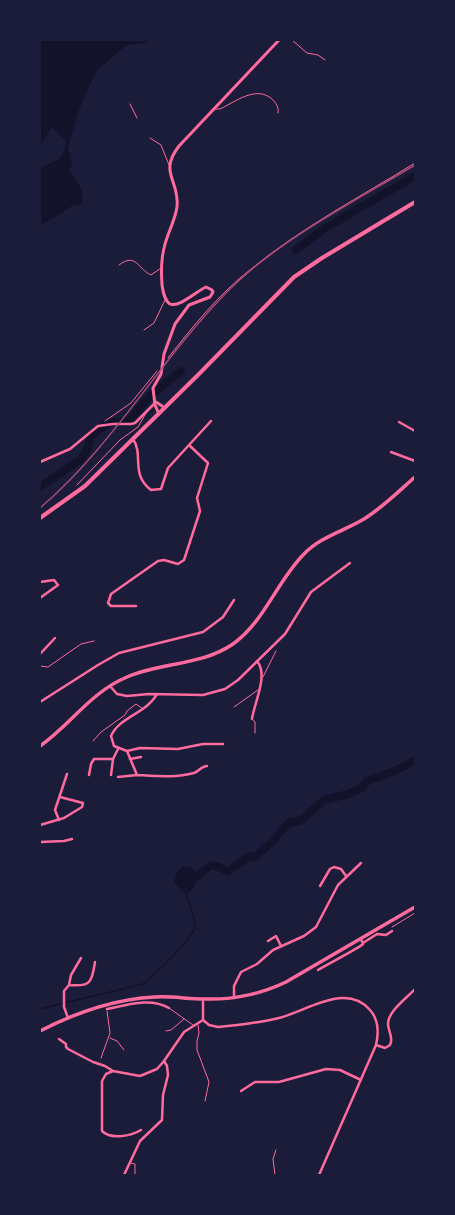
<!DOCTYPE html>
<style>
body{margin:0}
#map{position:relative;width:455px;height:1215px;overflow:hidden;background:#1b1b3a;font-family:Figtree,sans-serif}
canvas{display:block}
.frame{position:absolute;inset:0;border:41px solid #1b1b3a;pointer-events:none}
</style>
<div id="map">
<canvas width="455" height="1215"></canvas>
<div class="frame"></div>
</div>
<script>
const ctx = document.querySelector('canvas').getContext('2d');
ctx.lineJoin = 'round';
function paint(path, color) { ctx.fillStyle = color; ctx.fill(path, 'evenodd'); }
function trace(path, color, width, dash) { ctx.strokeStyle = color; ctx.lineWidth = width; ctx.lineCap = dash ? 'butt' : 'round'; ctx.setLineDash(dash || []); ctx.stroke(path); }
const water = new Path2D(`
 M 40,40 L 148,40 L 145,43 L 127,45 L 96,71 L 78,112 L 70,141 L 68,148 L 72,165 L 69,170 C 76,181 87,191 81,205 L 76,204 L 72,206 L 40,226 L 40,167 C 58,160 63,162 66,141 L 52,128 L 40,145 Z
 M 184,866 L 191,867 L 196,872 C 195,882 197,888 186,894 L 174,883 L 177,872 Z`);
const stream = new Path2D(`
 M 40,1009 L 143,984 C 153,976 193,939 195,927 C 195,915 189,904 186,894`);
const river = new Path2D(`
 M 296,250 L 325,228 L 415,176
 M 40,487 L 81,459 L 87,450 L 91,436 L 110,422 L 123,422 L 130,420 L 150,396 L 181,371
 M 196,877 L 211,865 L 222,868 L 227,872 L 248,857 L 256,856 L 273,841 L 288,823 L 300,821 L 324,800 L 348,794 L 362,788 L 367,781 L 397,770 L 415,760`);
const path = new Path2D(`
 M 168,358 C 193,326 219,294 251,269 C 301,228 360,197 415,163
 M 105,421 L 131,403 L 157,371
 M 392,927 L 415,913`);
const service = new Path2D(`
 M 292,40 L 307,53 L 318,55 L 325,60
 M 130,104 L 137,118
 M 215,109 L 220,109 C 235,102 256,85 272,99 C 276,103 279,107 278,113
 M 150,138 L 161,145 L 169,165
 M 119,265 C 136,252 138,269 151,275 L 161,268
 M 144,330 L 154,323 L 165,300
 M 77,485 L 120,440 L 138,427 L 146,413
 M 40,666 L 48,667 L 81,644 L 94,641
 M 263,677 L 276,651
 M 234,707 L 258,690
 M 253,720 L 255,722 L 255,733
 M 93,741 L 101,732 L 125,715 L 127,711 L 136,704 L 143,709
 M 169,1008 L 193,1025
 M 198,1025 L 199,1033 L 197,1041 L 197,1050 L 209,1082 L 205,1101
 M 166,1031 L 171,1030 L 184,1019
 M 110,1038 L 117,1041 L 124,1050
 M 101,1058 L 110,1033 L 107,1011
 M 131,1163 L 135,1164 L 135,1175
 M 157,1175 L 160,1175
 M 275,1175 L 273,1159 L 276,1150`);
const minor = new Path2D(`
 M 399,422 L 415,431
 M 133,439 C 144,455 130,474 151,490 L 161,489 L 168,468 L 189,445 L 208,463 L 197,498 L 200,511 L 184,560 L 178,564 L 164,560 L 158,561 L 111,594 L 108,603 L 111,606 L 136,606
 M 189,445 L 211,421
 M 391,452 L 415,461
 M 40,462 L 70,449 L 98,426 L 113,424 L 131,424 L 135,423 L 155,403
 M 40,582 L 54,580 L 58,585 L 40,598
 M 40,654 L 55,638
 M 110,686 L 117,694 L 127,696 L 149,694 L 203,695 L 225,689 L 238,680 L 285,634 L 311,592 L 350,563
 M 157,694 C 147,713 119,717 111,736 L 114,746 L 127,751 L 140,748 L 178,749 L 203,744 L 223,744
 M 40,702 L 98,665 L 119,653 L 203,632 L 223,617 L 234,600
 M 252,719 C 254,703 269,675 257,661
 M 127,751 L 137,775 C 155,776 176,778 194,773 C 200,771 201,766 207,766
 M 130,759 L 141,757
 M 89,775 L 91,764 L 94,759 L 113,759 L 118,749
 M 111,775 L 113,759
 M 118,777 L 137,775
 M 59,820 L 55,810 L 67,774
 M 40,825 L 64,818 L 82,807 L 83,803 L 60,797
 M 40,842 L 64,841 L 72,839
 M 320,886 L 330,869 L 334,867 L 341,869 L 346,876
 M 268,941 L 276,936 L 281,946
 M 363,943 L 377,934 L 386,935 L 392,931
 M 318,970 C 324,966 361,947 363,944 L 361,939
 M 69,985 L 71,975 L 81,958
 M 234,998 L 234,986 L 241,972 L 257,964 L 273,950 L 304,936 L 316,927 L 338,885 L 361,863
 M 203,999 L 203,1020 L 209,1025 L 218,1027 C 239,1025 259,1023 279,1018 C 307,1011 346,982 370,1010 C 379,1020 379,1032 376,1045 L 319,1175
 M 107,1009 C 127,1005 150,997 169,1008
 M 68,1018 L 64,1007 L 64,991 L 69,985 C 90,987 92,983 95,962
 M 59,1039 L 66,1044 L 66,1047 L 68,1049 L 93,1062 L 105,1066 L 113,1071 L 140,1076 L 157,1069 L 164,1061 L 184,1032 L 203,1020
 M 376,1045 L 385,1048 L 390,1045 C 394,1038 388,1031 388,1024 C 388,1011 407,998 415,989
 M 113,1071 L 106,1074 L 102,1081 L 102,1131 C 111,1140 131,1136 141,1130
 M 241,1091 L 255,1082 L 279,1082 L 326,1069 L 340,1070 L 361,1080
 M 124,1175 L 140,1141 L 162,1120 L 163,1095 L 168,1075 L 167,1066 L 164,1061`);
const tertiary = new Path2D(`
 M 156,402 L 165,408
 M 159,414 L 155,405 L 153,388 L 161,374 L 164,354 L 175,324 L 189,305 L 210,297 L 213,292 L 212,290 L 206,287 C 197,291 179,308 170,304 C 164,300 163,291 162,285 C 161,272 161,260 164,248 C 167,234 175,221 177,207 C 180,180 158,173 179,146 L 279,40`);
const secondary = new Path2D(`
 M 40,746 C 71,724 91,692 127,677 C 161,662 201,666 233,644 C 265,621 277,581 304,554 C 320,537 344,531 364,519 C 382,508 399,491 415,477
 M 40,1031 C 77,1012 114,999 155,997 C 172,996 188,999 204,999 C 234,1000 259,995 286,982 L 415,907`);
const primary = new Path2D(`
 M 40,518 L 85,486 L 199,374 L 294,277 L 322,258 L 415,202`);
const rail = new Path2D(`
 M 40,508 C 114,445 161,358 230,289 C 279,240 355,201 415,165`);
paint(water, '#12122b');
trace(stream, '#12122b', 1.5);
trace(river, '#12122b', 8);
trace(path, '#ff6b9d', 1);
trace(service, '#ff6b9d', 1);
trace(minor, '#ff6b9d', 2.5);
trace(tertiary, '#ff6b9d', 3);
trace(secondary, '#ff6b9d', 3.5);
trace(primary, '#ff6b9d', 4);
trace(rail, '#a44b75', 1.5);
</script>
